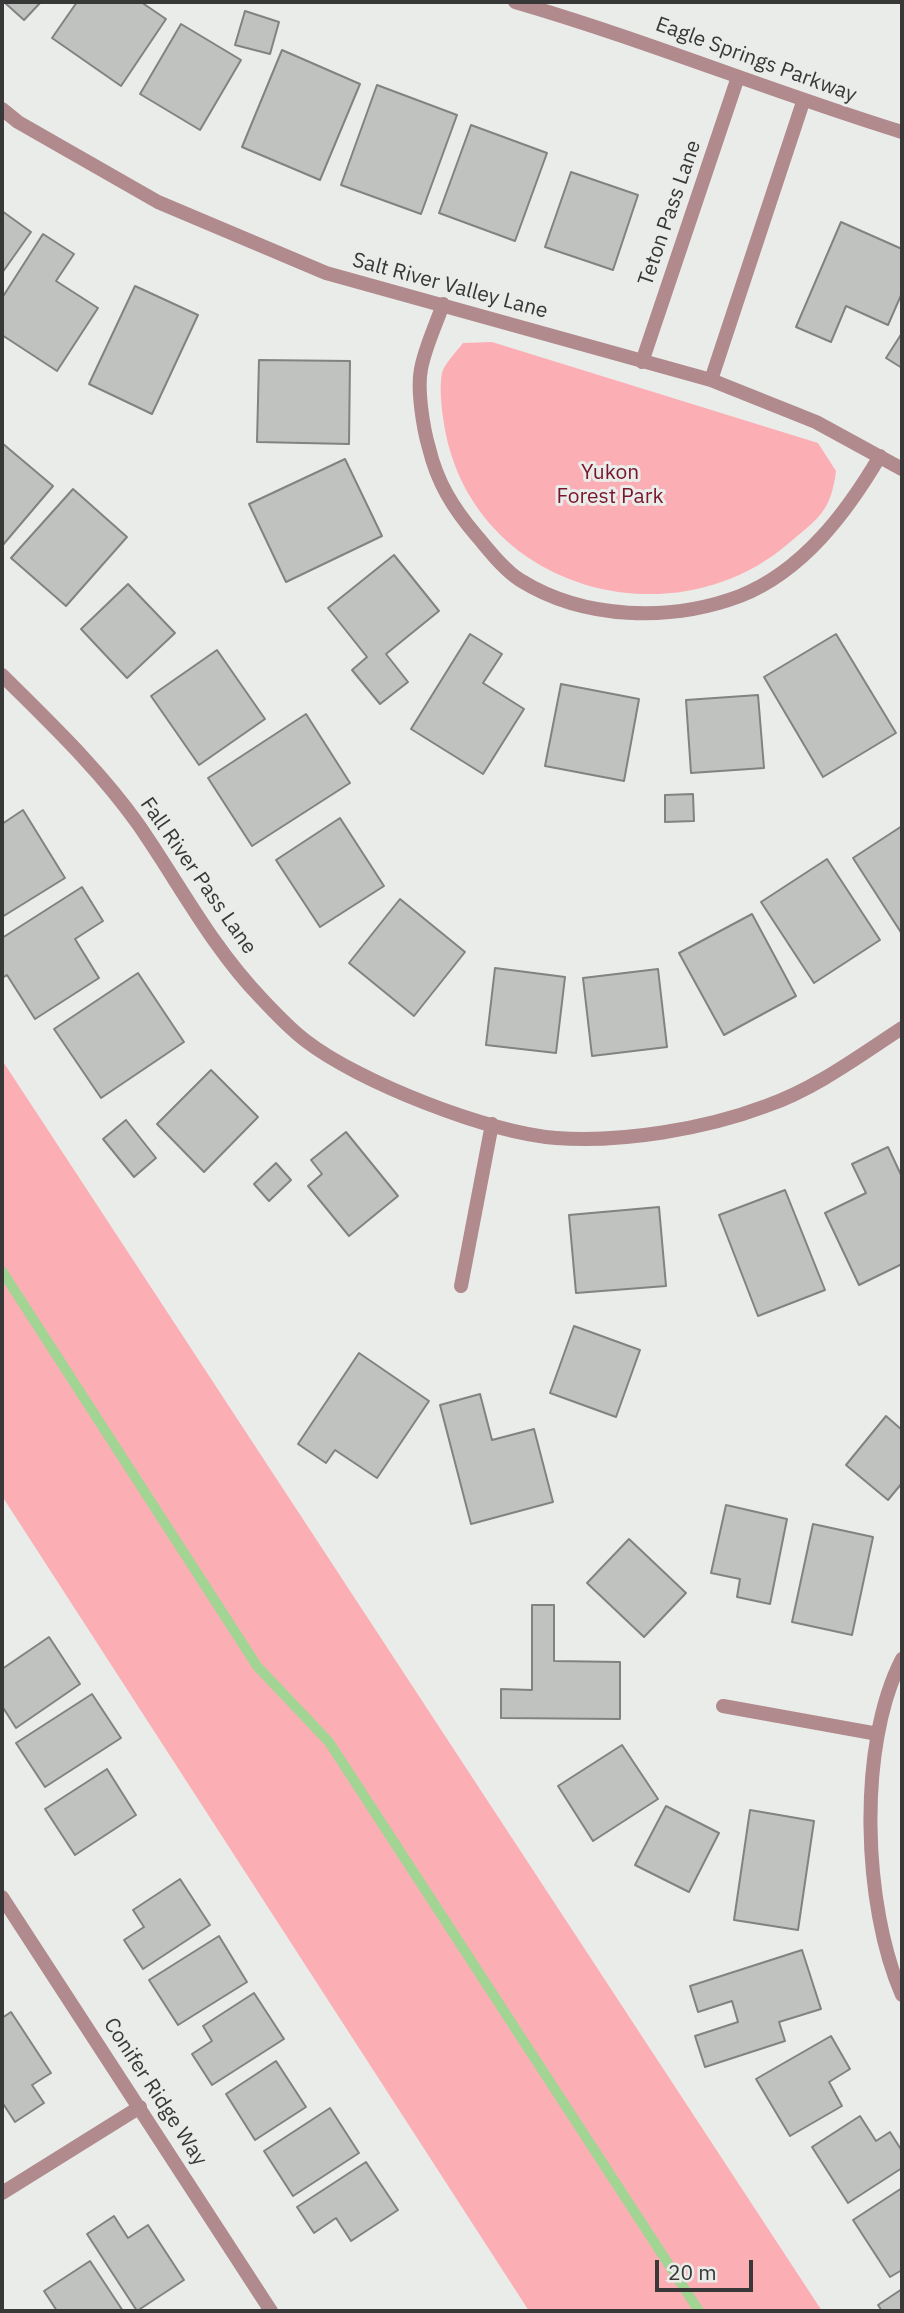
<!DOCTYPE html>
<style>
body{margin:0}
#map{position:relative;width:904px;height:2313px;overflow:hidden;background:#eaece9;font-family:"IBM Plex Sans",sans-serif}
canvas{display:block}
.frame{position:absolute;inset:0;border:4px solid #373837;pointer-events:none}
.scale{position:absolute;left:655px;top:2260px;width:98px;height:32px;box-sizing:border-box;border:4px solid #373837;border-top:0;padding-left:9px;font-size:21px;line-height:24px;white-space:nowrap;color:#373837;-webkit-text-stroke:5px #eaece9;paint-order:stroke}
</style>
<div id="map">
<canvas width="904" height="2313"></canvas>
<div class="frame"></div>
<div class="scale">20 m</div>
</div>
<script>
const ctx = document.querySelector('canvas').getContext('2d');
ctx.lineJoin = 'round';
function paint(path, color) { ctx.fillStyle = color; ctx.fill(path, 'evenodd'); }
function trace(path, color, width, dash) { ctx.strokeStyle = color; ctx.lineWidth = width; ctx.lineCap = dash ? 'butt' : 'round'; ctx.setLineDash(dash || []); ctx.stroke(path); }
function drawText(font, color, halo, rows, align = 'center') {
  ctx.font = font + ' "IBM Plex Sans",sans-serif'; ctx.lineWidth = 6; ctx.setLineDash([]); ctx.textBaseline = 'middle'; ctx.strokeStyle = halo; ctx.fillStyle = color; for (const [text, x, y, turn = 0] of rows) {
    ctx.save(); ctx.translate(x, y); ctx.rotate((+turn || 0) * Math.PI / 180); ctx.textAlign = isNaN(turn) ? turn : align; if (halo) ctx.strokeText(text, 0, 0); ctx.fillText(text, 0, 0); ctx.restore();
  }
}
const green = new Path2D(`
 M 492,342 L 818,443 L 836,471 C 831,511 819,518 789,543 C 677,640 489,594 449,447 C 444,429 438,392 442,373 C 444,364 457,351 463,343 Z
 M 2,1060 L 822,2311 L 529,2311 L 2,1496 Z`);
const stream = new Path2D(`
 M 2,1271 L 257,1666 L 329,1742 L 699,2311`);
const building = new Path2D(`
 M 4,2 L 41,2 L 24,20 Z
 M 77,2 L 141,2 L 166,19 L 121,86 L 52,38 Z
 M 245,11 L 279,22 L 270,54 L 235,45 Z
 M 181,24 L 241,60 L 200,130 L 140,94 Z
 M 282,50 L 360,84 L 320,180 L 242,147 Z
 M 377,85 L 457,115 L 421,214 L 341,185 Z
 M 471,125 L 547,153 L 515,241 L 439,213 Z
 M 571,172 L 638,195 L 613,270 L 545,247 Z
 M 2,211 L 31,232 L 2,273 Z
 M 841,222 L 902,249 L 902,293 L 888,325 L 846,306 L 831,342 L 796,327 Z
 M 43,234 L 74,254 L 56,281 L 98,308 L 57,371 L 2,335 L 2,298 Z
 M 135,286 L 198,315 L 152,414 L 89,384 Z
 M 902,333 L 902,368 L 886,358 Z
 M 259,360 L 350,361 L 349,444 L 257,442 Z
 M 2,443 L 53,486 L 2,546 Z
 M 345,459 L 382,536 L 286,582 L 249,504 Z
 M 73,489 L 127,537 L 66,606 L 11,558 Z
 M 394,555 L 439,611 L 386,654 L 408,682 L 380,704 L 352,670 L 367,657 L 328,608 Z
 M 128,584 L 175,633 L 127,678 L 81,629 Z
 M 470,634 L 502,654 L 483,683 L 524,709 L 483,774 L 411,729 Z
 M 836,634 L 896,733 L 823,777 L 764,677 Z
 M 217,650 L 265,719 L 199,765 L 151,696 Z
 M 561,684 L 639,699 L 624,781 L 545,766 Z
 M 758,695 L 764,768 L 691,773 L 686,700 Z
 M 306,714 L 350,783 L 252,846 L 208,778 Z
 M 693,794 L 694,821 L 665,822 L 665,795 Z
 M 23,810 L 65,878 L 2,917 L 2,824 Z
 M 340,818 L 384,886 L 320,927 L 276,860 Z
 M 902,826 L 902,934 L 853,858 Z
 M 827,859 L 880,940 L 814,983 L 761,902 Z
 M 82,887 L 103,921 L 75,939 L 99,978 L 35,1019 L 7,975 L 2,978 L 2,938 Z
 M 400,899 L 465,952 L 414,1016 L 349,963 Z
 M 752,914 L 796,996 L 724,1035 L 679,953 Z
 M 495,968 L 565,977 L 556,1053 L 486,1045 Z
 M 658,969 L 667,1047 L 592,1056 L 583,978 Z
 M 138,973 L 184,1042 L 101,1098 L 54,1029 Z
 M 211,1070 L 258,1117 L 204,1172 L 157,1124 Z
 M 126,1120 L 156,1158 L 134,1177 L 103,1139 Z
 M 346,1132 L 398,1196 L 349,1236 L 308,1186 L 322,1174 L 311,1160 Z
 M 888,1147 L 902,1177 L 902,1264 L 859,1285 L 825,1213 L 866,1193 L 852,1164 Z
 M 276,1163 L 291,1180 L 269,1201 L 254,1184 Z
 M 785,1190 L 825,1290 L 758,1316 L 719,1215 Z
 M 659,1207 L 666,1286 L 576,1293 L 569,1215 Z
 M 574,1326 L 640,1350 L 616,1417 L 550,1393 Z
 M 359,1353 L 429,1401 L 377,1478 L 335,1450 L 326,1463 L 298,1444 Z
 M 480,1394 L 492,1440 L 534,1429 L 553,1502 L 471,1524 L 440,1405 Z
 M 886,1416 L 902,1430 L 902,1483 L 888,1500 L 846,1465 Z
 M 726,1505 L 787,1519 L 770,1604 L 737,1597 L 740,1579 L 711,1573 Z
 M 813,1524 L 873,1537 L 852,1635 L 792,1622 Z
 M 629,1539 L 686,1593 L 644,1637 L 587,1583 Z
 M 532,1605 L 554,1605 L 554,1661 L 620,1662 L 620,1719 L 501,1718 L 501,1689 L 532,1690 Z
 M 49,1637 L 80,1684 L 16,1728 L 2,1706 L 2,1669 Z
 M 92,1694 L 121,1738 L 45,1787 L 16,1743 Z
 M 622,1745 L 658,1799 L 593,1841 L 558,1786 Z
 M 107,1769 L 136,1815 L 75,1855 L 45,1809 Z
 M 666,1806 L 719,1833 L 689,1892 L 635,1865 Z
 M 750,1810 L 814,1821 L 798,1930 L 734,1920 Z
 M 180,1879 L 210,1925 L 143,1969 L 124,1940 L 144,1927 L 133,1910 Z
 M 219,1936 L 247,1982 L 178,2025 L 149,1980 Z
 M 802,1950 L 821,2009 L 779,2022 L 785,2041 L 705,2067 L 695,2036 L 738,2022 L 732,2001 L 698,2012 L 690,1986 Z
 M 254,1993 L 284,2039 L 212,2085 L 192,2054 L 212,2041 L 203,2026 Z
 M 11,2012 L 51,2073 L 32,2085 L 44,2103 L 15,2122 L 2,2102 L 2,2018 Z
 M 831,2036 L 850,2069 L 829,2082 L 842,2106 L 790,2136 L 756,2079 Z
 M 276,2061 L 306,2107 L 255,2140 L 226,2094 Z
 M 330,2108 L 359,2153 L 293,2196 L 264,2151 Z
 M 860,2116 L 876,2141 L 890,2132 L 902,2151 L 902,2168 L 848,2203 L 812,2147 Z
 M 366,2162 L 398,2210 L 351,2241 L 336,2218 L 314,2233 L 297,2207 Z
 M 902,2188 L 902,2270 L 890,2277 L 853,2220 Z
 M 114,2216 L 128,2238 L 148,2225 L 184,2280 L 137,2311 L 87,2234 Z
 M 90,2261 L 123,2311 L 57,2311 L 44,2291 Z
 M 902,2289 L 902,2311 L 882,2311 L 878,2305 Z`);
const minor = new Path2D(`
 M 2,109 L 18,122 L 158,202 L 326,273 L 711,380 L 816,422 L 902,469
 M 443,304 C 436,325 425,347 421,369 C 417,389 423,428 429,448 C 437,482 453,508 476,535 C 489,550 503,569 520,580 C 584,620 671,622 740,596 C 803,571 847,512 880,456
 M 642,362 L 738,77
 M 711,380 L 803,102
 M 2,675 C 50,723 99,769 138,824 C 179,883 211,946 261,998 C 275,1013 290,1029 306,1041 C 359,1082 489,1133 556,1138 C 621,1143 705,1129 766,1106 C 815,1089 859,1056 902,1028
 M 461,1286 L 492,1124
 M 902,1659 C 857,1746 863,1906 902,1995
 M 723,1706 L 878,1734
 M 2,1897 L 271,2311
 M 2,2193 L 140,2107`);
const tertiary = new Path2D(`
 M 515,2 C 646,40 772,92 902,132`);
const streetNames = [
 ["Eagle Springs Parkway",756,60,20],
 ["Teton Pass Lane",670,213,-71],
 ["Salt River Valley Lane",450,286,15],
 ["Fall River Pass Lane",198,876,55],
 ["Conifer Ridge Way",155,2092,57]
];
const parkNames = [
 ["Yukon",610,473],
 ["Forest Park",610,497]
];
paint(green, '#fcaeb5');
trace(stream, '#a2d494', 10);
paint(building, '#c0c2bf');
trace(building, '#818380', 2);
trace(minor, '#b08a8d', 14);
trace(tertiary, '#b08a8d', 14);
drawText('21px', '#373837', '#eaece9', streetNames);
drawText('21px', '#79162e', '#eaece9', parkNames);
</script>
